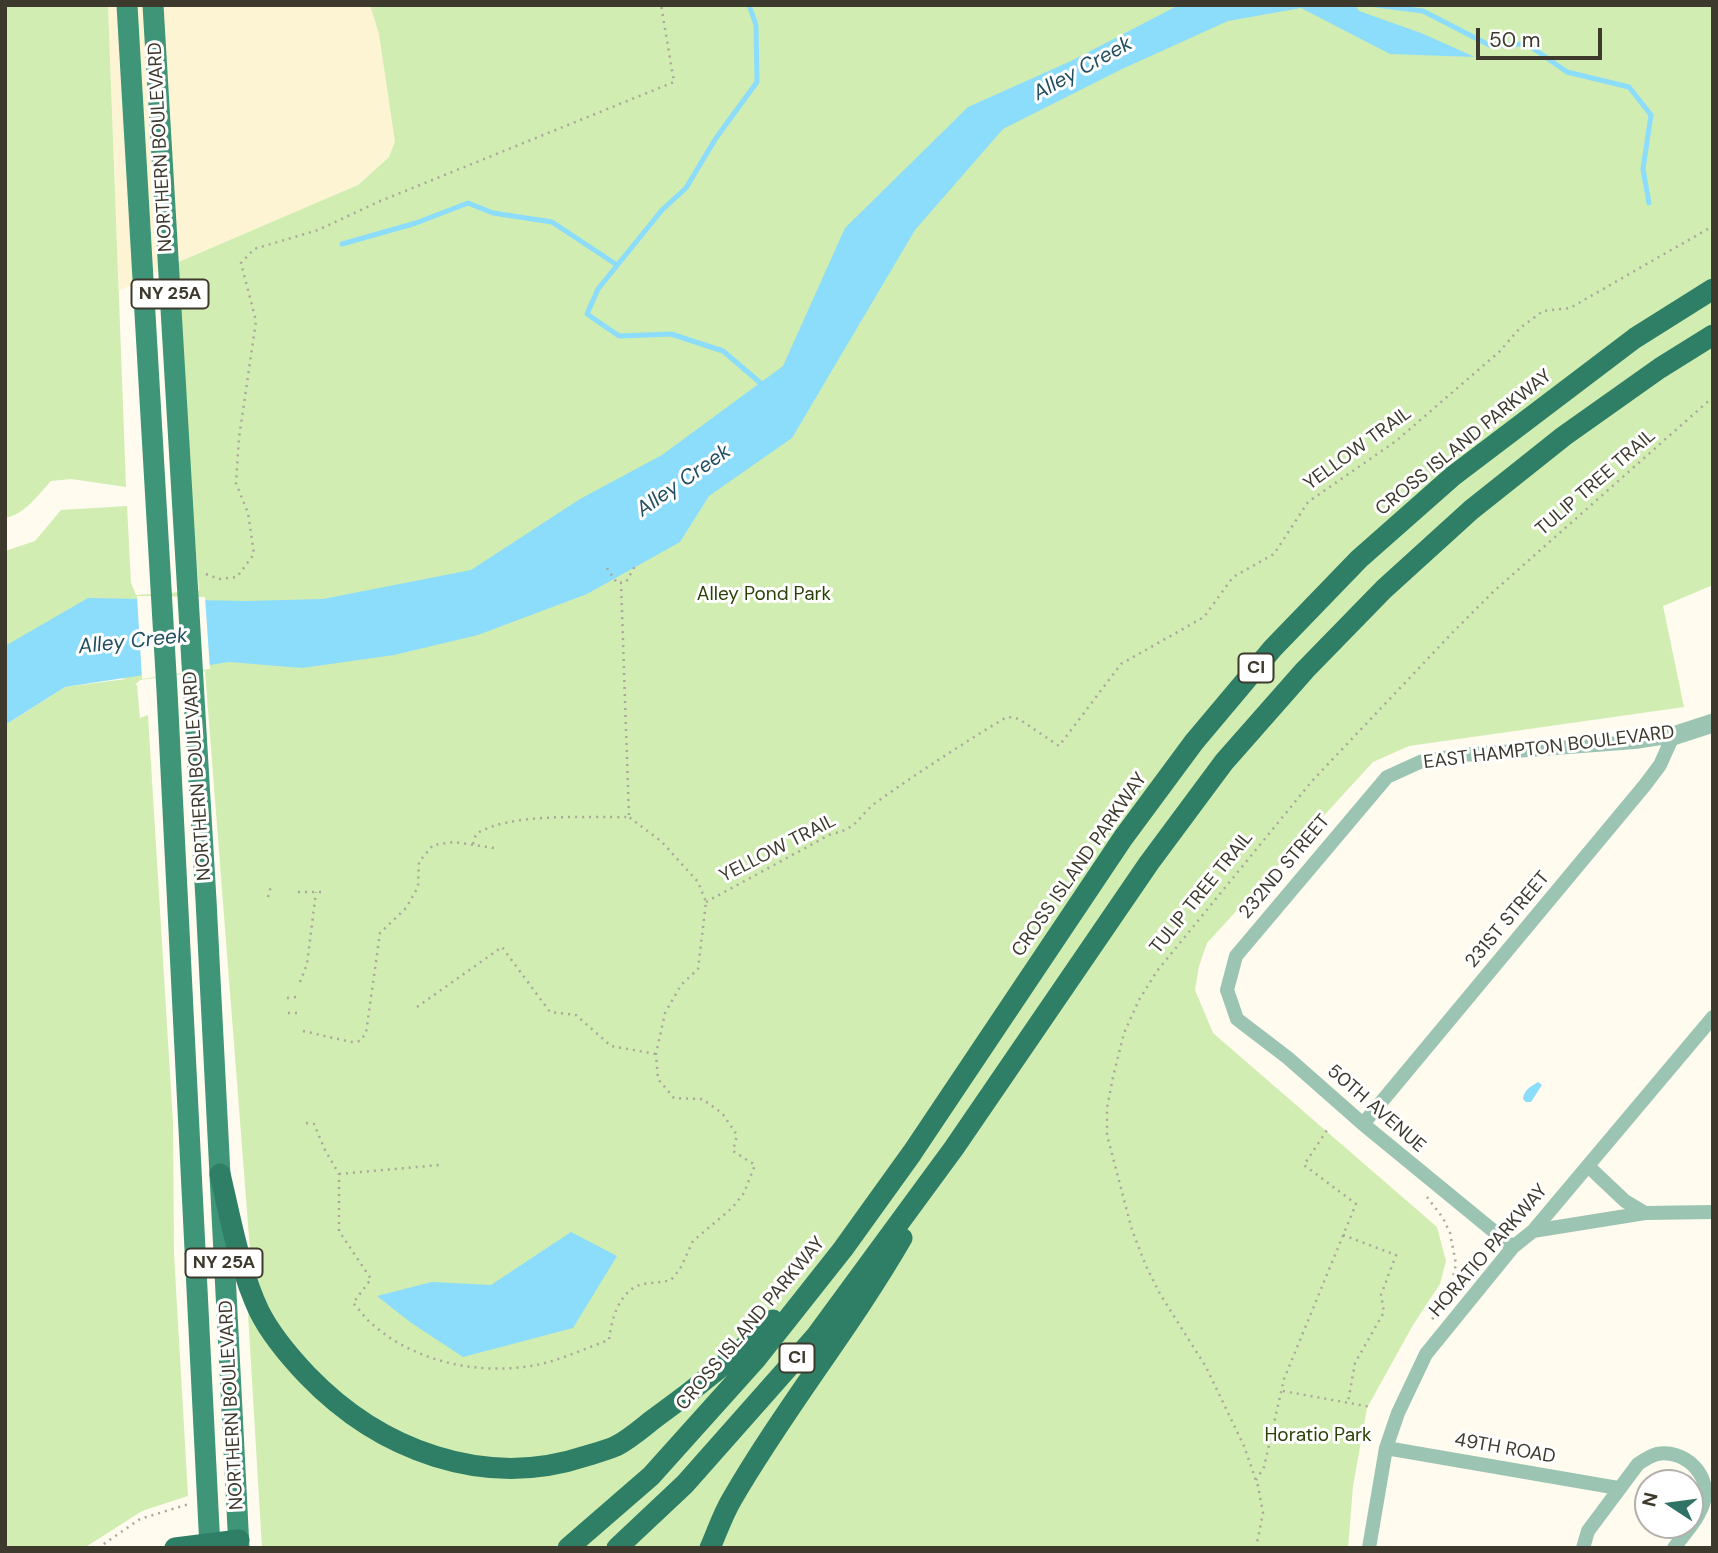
<!DOCTYPE html>
<style>
body{margin:0}
#map{position:relative;width:1718px;height:1553px;overflow:hidden;background:#fffbee;font-family:"DM Sans",sans-serif}
canvas{display:block}
.frame{position:absolute;inset:0;border:7px solid #3d392c;pointer-events:none}
.north{position:absolute;left:1634px;top:1469px;width:70px;height:70px;box-sizing:border-box;background:#fff;border:2px solid #b1b0ab;border-radius:50%;rotate:283deg;font-size:19px;font-weight:700;line-height:28px;text-align:center;color:#3d392c}
.north::after{content:'';display:block;margin:auto;width:24px;height:32px;background:#2f7366;clip-path:polygon(50% 0,100% 100%,50% 72%,0 100%)}
.scale{position:absolute;left:1476px;top:28px;width:126px;height:32px;box-sizing:border-box;border:4px solid #3d392c;border-top:0;padding-left:9px;font-size:21px;line-height:24px;white-space:nowrap;color:#3d392c;-webkit-text-stroke:5px #fff;paint-order:stroke}
</style>
<div id="map">
<canvas width="1718" height="1553"></canvas>
<div class="frame"></div>
<div class="north">N</div>
<div class="scale">50 m</div>
</div>
<script>
const ctx = document.querySelector('canvas').getContext('2d');
ctx.lineJoin = 'round';
function paint(path, color) { ctx.fillStyle = color; ctx.fill(path, 'evenodd'); }
function trace(path, color, width, dash) { ctx.strokeStyle = color; ctx.lineWidth = width; ctx.lineCap = dash ? 'butt' : 'round'; ctx.setLineDash(dash || []); ctx.stroke(path); }
function drawText(font, color, halo, rows, align = 'center') {
  ctx.font = font + ' "DM Sans",sans-serif'; ctx.lineWidth = 6; ctx.setLineDash([]); ctx.textBaseline = 'middle'; ctx.strokeStyle = halo; ctx.fillStyle = color; for (const [text, x, y, turn = 0] of rows) {
    ctx.save(); ctx.translate(x, y); ctx.rotate((+turn || 0) * Math.PI / 180); ctx.textAlign = isNaN(turn) ? turn : align; if (halo) ctx.strokeText(text, 0, 0); ctx.fillText(text, 0, 0); ctx.restore();
  }
}
const built = new Path2D(`
 M 108,5 L 370,5 L 405,117 L 407,141 L 354,188 L 174,264 L 119,291 Z`);
const green = new Path2D(`
 M 5,5 L 108,5 L 126,487 L 71,479 L 51,481 C 39,494 24,515 5,518 Z
 M 370,5 L 1713,5 L 1713,585 L 1663,606 L 1684,707 L 1409,746 L 1373,762 L 1207,943 L 1199,966 L 1195,990 L 1213,1033 L 1437,1227 L 1446,1261 L 1440,1284 L 1413,1325 L 1367,1408 L 1353,1486 L 1348,1548 L 262,1548 L 248,1314 L 256,1327 L 205,671 L 140,680 L 135,685 L 137,685 L 140,718 L 148,715 L 173,1123 L 174,1254 L 188,1496 L 142,1511 L 84,1548 L 5,1548 L 5,725 L 65,687 L 126,679 L 5,646 L 5,551 L 35,541 L 61,510 L 127,506 L 131,583 L 136,595 L 199,591 L 174,264 L 358,185 L 389,157 L 395,142 L 379,34 Z`);
const water = new Path2D(`
 M 1179,5 L 1355,5 L 1359,11 L 1421,33 L 1475,57 L 1390,54 L 1301,8 L 1228,21 L 1122,69 L 1003,129 L 915,230 L 792,438 L 709,496 L 680,542 L 587,594 L 478,635 L 394,655 L 302,668 L 229,662 L 65,687 L 5,725 L 5,646 L 88,598 L 246,601 L 323,599 L 471,570 L 580,499 L 662,455 L 783,366 L 845,228 L 968,107 L 1071,61 Z
 M 1538,1082 L 1542,1085 L 1531,1102 L 1526,1102 L 1523,1099 C 1524,1089 1532,1086 1538,1082 Z
 M 571,1232 L 617,1256 L 573,1328 L 463,1357 L 410,1322 L 377,1296 L 432,1282 L 491,1285 Z`);
const pier = new Path2D(`
 M 137,596 L 205,597 L 210,669 L 142,679 Z`);
const stream = new Path2D(`
 M 749,5 L 756,25 L 757,82 L 716,138 L 686,188 L 662,210 L 598,289 L 587,314 L 619,336 L 671,334 L 723,351 L 764,386
 M 1376,5 L 1423,11 L 1489,45 L 1527,44 L 1567,72 L 1629,87 L 1651,115 L 1643,169 L 1649,203
 M 342,244 L 416,223 L 468,203 L 493,213 L 552,222 L 617,265`);
const path = new Path2D(`
 M 607,568 L 617,583 L 626,582 L 635,566
 M 206,574 L 219,579 L 237,577 L 254,554 L 248,513 L 236,483 L 239,438 L 256,321 L 241,263 L 254,249 L 318,230 L 378,202 L 674,82 L 661,5
 M 473,844 L 476,834 C 510,812 587,818 629,817 L 621,583
 M 298,892 L 324,892
 M 268,897 L 271,886
 M 706,902 L 831,834 C 859,829 858,815 878,801 C 919,772 962,744 1005,718 L 1012,717 L 1019,719 L 1059,746 L 1121,664 L 1204,617 L 1233,577 L 1274,554 L 1308,502 L 1396,441 L 1499,352 L 1520,328 L 1543,311 L 1570,308 L 1713,226
 M 300,982 L 307,964 L 316,892
 M 287,998 L 297,997
 M 417,1007 L 502,947 L 550,1012 L 576,1015 L 611,1046 L 656,1054
 M 288,1013 L 298,1013
 M 303,1031 L 351,1042 L 360,1041 L 366,1033 L 380,933 L 406,908 L 418,887 L 419,862 L 433,845 L 454,842 L 494,848
 M 306,1123 L 314,1124 L 325,1150 L 339,1174 L 339,1231 L 371,1279 L 353,1303 C 359,1309 364,1317 371,1323 C 417,1365 490,1378 549,1362 C 569,1356 589,1347 609,1340 C 611,1321 618,1295 637,1286 C 647,1282 660,1283 671,1280 L 680,1269 L 693,1241 L 732,1208 L 744,1193 L 755,1165 L 733,1151 L 737,1135 L 722,1113 L 702,1099 L 674,1098 L 658,1079 L 656,1054 L 665,1013 L 681,985 L 698,969 L 706,902 L 698,882 L 662,842 L 629,817
 M 339,1174 L 439,1165
 M 1427,1197 L 1443,1218 L 1450,1233 L 1456,1264 L 1453,1277 L 1432,1320
 M 1343,1235 L 1396,1255 L 1381,1295 L 1384,1312 L 1355,1363 L 1348,1402
 M 1457,1278 L 1487,1243
 M 1283,1391 L 1371,1407
 M 1256,1480 L 1264,1467 L 1284,1379 L 1356,1204 L 1304,1165 L 1329,1127
 M 98,1548 L 140,1519 L 189,1504
 M 1256,1548 L 1263,1513 L 1258,1486 L 1244,1446 L 1206,1367 L 1160,1294 L 1146,1266 L 1132,1230 L 1107,1135 L 1107,1108 L 1113,1077 L 1124,1033 L 1139,1000 L 1157,971 L 1312,781 L 1454,631 L 1493,592 L 1713,397`);
const minor = new Path2D(`
 M 1363,1124 L 1645,785 L 1660,765 L 1673,736
 M 1589,1167 L 1625,1201 L 1645,1213
 M 1533,1231 L 1645,1213 L 1713,1212
 M 1513,1247 L 1363,1124 L 1288,1058 L 1237,1019 L 1227,990 L 1236,956 L 1387,777 L 1420,762 L 1462,755 L 1635,742 L 1673,736
 M 1386,1448 L 1618,1488
 M 1369,1548 L 1386,1448 L 1398,1413 L 1426,1354 L 1513,1247 L 1533,1231 L 1713,1017
 M 1583,1548 L 1588,1531 L 1638,1464 C 1644,1460 1650,1456 1657,1454 C 1684,1449 1711,1474 1704,1501 C 1700,1518 1684,1534 1674,1548`);
const tertiary = new Path2D(`
 M 1673,736 L 1713,723`);
const primary = new Path2D(`
 M 127,5 L 167,691 L 210,1548
 M 153,5 L 206,900 L 239,1548`);
const motorway = new Path2D(`
 M 220,1174 C 231,1220 239,1268 259,1311 C 271,1335 289,1356 307,1375 C 379,1450 484,1490 586,1456 C 596,1453 607,1450 616,1446 C 630,1439 643,1427 655,1418 C 697,1388 736,1356 773,1320
 M 175,1548 L 239,1540
 M 568,1548 L 651,1476 L 756,1359 L 843,1249 L 912,1153 L 1123,838 L 1194,742 L 1273,648 L 1359,559 L 1453,476 L 1635,338 L 1713,289
 M 617,1548 L 685,1484 L 816,1336 L 954,1148 L 1149,863 L 1224,762 L 1305,670 L 1384,589 L 1471,510 L 1564,436 L 1660,368 L 1713,335
 M 710,1548 C 717,1532 723,1514 732,1499 C 784,1409 850,1328 902,1238`);
const shields = [
 [170,294,77],
 [1256,668,35],
 [224,1263,77],
 [797,1358,35]
];
const shieldNames = [
 ["NY 25A",170,294],
 ["CI",1256,668],
 ["NY 25A",224,1263],
 ["CI",797,1358]
];
const streetNames = [
 ["NORTHERN BOULEVARD",161,147,-93],
 ["CROSS ISLAND PARKWAY",1464,443,-39],
 ["YELLOW TRAIL",1358,449,-36],
 ["TULIP TREE TRAIL",1596,483,-41],
 ["EAST HAMPTON BOULEVARD",1549,748,-7],
 ["NORTHERN BOULEVARD",198,776,-94],
 ["YELLOW TRAIL",778,849,-27],
 ["CROSS ISLAND PARKWAY",1080,865,-55],
 ["232ND STREET",1285,867,-50],
 ["TULIP TREE TRAIL",1202,893,-51],
 ["231ST STREET",1508,920,-50],
 ["50TH AVENUE",1376,1109,41],
 ["HORATIO PARKWAY",1489,1251,-49],
 ["CROSS ISLAND PARKWAY",751,1324,-50],
 ["NORTHERN BOULEVARD",232,1405,-93],
 ["49TH ROAD",1505,1449,10]
];
const parkNames = [
 ["Alley Pond Park",764,595],
 ["Horatio Park",1318,1436]
];
const waterNames = [
 ["Alley Creek",1083,69,-29],
 ["Alley Creek",684,481,-35],
 ["Alley Creek",133,642,-6]
];
paint(built, '#fdf4d4');
paint(green, '#d1edb2');
paint(water, '#8cdcfc');
paint(pier, '#fffbee');
trace(stream, '#8cdcfc', 5);
trace(path, '#aba79a', 2.5, [2, 5]);
trace(minor, '#9bc4b3', 14);
trace(tertiary, '#9bc4b3', 19);
trace(primary, '#3e9577', 21);
trace(motorway, '#2e7f65', 21);
for (const [x, y, w] of shields) { const box = new Path2D(); box.roundRect(x - w / 2, y - 14.5, w, 29, 5); ctx.fillStyle = '#fff'; ctx.fill(box); trace(box, '#3d392c', 2); }
drawText('bold 18px', '#3d392c', null, shieldNames);
drawText('19px', '#3d392c', '#fff', streetNames);
drawText('19px', '#2c4106', '#fff', parkNames);
drawText('italic 21px', '#224f60', '#fff', waterNames);
</script>
